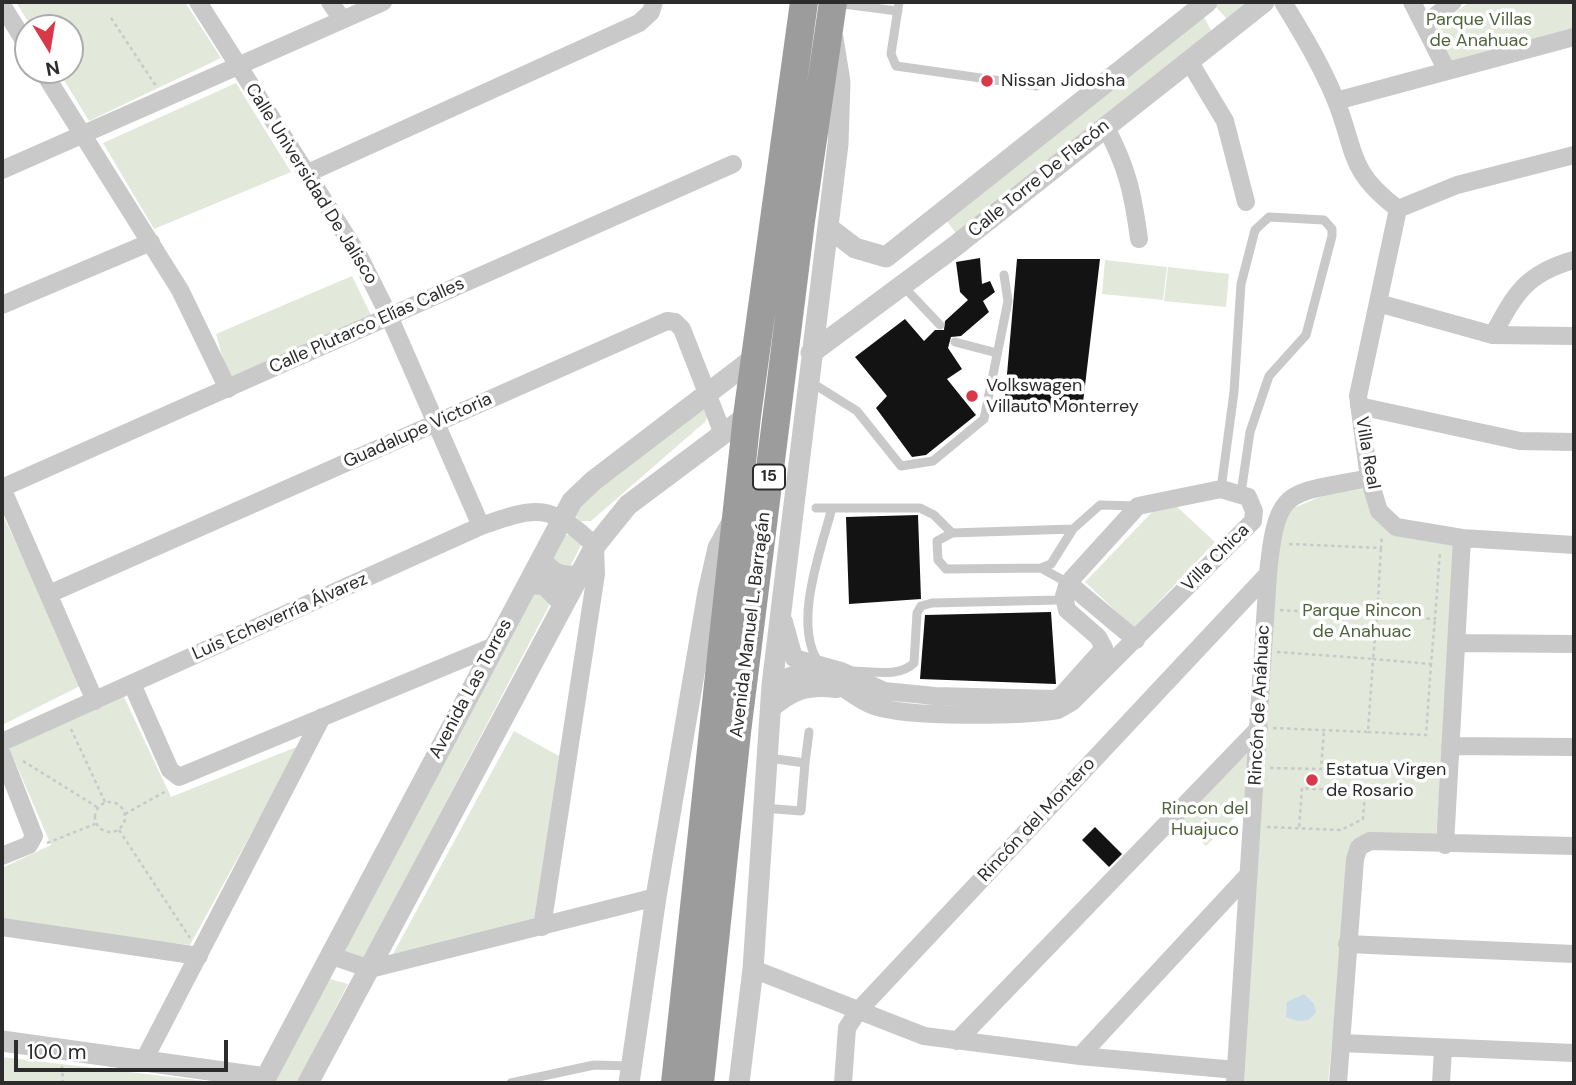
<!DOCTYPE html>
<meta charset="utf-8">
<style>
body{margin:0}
#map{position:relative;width:1576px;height:1085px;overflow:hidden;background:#fff;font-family:"DM Sans",sans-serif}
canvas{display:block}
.frame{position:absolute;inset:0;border:4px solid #2c2c2c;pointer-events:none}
.north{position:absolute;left:14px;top:14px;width:70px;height:70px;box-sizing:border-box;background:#fff;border:2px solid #ababab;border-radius:50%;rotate:169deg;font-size:19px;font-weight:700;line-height:28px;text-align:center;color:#2c2c2c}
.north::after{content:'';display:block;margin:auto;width:24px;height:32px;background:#d83849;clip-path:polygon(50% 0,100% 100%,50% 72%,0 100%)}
.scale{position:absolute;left:14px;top:1040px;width:214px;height:32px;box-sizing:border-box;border:4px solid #2c2c2c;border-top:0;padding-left:9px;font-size:21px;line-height:24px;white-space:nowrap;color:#2c2c2c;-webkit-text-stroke:5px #fff;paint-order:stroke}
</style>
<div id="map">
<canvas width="1576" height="1085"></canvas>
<div class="frame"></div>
<div class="north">N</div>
<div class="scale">100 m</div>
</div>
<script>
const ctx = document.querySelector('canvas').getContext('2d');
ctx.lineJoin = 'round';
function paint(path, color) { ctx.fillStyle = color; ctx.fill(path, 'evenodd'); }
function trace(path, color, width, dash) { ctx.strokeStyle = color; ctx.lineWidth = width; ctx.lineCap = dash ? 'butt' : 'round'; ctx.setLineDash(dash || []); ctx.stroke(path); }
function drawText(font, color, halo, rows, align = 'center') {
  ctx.font = font + ' "DM Sans",sans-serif'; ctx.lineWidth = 7; ctx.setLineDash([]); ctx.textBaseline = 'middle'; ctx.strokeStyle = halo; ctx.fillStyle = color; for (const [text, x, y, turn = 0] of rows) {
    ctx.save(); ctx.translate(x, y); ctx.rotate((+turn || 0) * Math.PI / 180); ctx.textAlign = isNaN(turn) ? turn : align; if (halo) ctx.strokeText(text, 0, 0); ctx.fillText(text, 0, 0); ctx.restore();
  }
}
const green = new Path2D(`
 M 16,2 L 185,2 L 221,58 L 89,121 L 58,70 L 70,70 L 70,28 L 32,28 Z
 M 1217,2 L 1252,2 L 1230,22 L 1213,4 Z
 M 1469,2 L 1574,2 L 1574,35 L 1453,66 L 1434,29 Z
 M 1204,17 L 1214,36 L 958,236 L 946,220 Z
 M 236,83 L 291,172 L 154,229 L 103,143 Z
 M 1105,260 L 1167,267 L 1163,300 L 1102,294 Z
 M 1168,267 L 1229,274 L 1226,307 L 1164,301 Z
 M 352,276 L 371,315 L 229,380 L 216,334 Z
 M 702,407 L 707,415 L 706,421 L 591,521 L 580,521 L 574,514 L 588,490 Z
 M 1363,489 L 1388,532 L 1457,544 L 1436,838 L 1352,840 L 1328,1083 L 1244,1083 L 1279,533 L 1289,510 L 1329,493 Z
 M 1174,504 L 1215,542 L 1134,628 L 1085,582 L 1155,509 Z
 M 2,514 L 84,684 L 2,725 Z
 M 565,535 L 572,535 L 581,545 L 568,571 L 551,561 Z
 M 534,590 L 551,602 L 363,960 L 340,952 Z
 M 124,697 L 171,797 L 299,746 L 190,945 L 2,923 L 2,868 L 51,845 L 9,748 Z
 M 514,731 L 559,756 L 534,921 L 393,954 Z
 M 1249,752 L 1248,804 L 1206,846 L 1178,819 Z
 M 330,979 L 348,984 L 297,1083 L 274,1083 Z
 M 2,1057 L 222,1083 L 2,1083 Z`);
const water = new Path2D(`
 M 1304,994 L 1314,1004 L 1316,1012 C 1308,1024 1298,1022 1286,1017 L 1287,1002 Z`);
const building = new Path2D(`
 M 980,258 L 982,284 L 990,281 L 995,292 L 983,301 L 989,312 L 961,336 L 951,337 L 948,348 L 962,369 L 947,379 L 976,415 L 926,455 L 912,457 L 876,408 L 887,396 L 855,357 L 905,319 L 924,341 L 935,330 L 944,330 L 945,321 L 968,300 L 960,292 L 956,262 Z
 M 1017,259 L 1100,259 L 1082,411 L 1025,406 L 1026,411 L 1004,409 Z
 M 918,515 L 921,599 L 849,604 L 846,517 Z
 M 1051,612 L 1056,684 L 920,679 L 925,615 Z
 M 1095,827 L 1122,854 L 1109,867 L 1082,840 Z`);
const path = new Path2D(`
 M 111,18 L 156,86
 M 1289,544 L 1381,548 L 1382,535
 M 1280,610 L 1377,616 L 1381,548
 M 1277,652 L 1373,659 L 1377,616 L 1435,619 L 1440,551
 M 1273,728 L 1368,732 L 1373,659 L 1431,664 L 1435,619
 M 71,729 L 105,802
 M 1368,732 L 1426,735 L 1431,664
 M 23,761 L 97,807
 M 1270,768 L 1321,769 L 1324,730
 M95 817a15 15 0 1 1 30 0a15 15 0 1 1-30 0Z
 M 125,814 L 168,790
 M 1267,827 L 1341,830 L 1363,819 L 1365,792 L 1302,788 L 1299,829
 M 119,830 L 190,938
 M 47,843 L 95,824
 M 62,1066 L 63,1083`);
const service = new Path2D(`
 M 899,2 L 891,54 L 896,66 L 1037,86
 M 835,3 L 898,11
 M 903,286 L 940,325
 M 955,342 L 997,353
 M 809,381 L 857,411 L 901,466 L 933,461 L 984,419 L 1008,301 L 1004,275
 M 1221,489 L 1234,392 L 1241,284 L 1255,230 L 1269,217 L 1324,220 L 1332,229 L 1332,236 L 1306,335 L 1269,376 L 1250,432 L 1241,493
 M 816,508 L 920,508 L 934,515 L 952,533
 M 1073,529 L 952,533 L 937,541 L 938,560 L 946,569 L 1041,568 L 1051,564 L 1073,529 L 1100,505 L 1138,506
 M 1041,568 L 1068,583
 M 819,663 C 792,624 821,550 832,508
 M 852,671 C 871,671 899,678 914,663 L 917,613 L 921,606 L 932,603 L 1058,600 L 1064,596
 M 805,763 L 809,732
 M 763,808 L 801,811 L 805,763 L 769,758
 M 511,1083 L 594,1065 L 631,1066`);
const minor = new Path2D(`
 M 198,2 L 359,256 L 389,316 L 481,526
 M 330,2 L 342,19
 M 1283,2 C 1302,33 1320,63 1334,96 C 1357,150 1345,169 1398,209
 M 1412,2 L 1447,71
 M 2,5 L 28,47
 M 1426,23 L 1453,2
 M 1189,61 L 1225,121 L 1246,202
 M 42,70 L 180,290 L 228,389
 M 1336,101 L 1574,37
 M 1105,126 C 1127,166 1133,194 1139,239
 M 2,170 L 383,2
 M 308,173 L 639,23 L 651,12 L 654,2
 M 1398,209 L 1358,396 L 1369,478 L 1379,511 L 1396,527 L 1462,538 L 1574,545
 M 1398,209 L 1457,185 L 1574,155
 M 1378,303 L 1493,335 L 1574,336
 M 2,305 L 151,242
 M 1493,335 C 1515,293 1527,273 1574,260
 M 1359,406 L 1520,441 L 1574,442
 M 2,488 L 733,164
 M 2,488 L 95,701
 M 1068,583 L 1136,640
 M 49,594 L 667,321 L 675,322 L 682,329 L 723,434
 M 1456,643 L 1574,644
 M 132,684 L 170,770 L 179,777 L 494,646
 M 772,685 C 784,678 798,671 813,673 C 835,677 853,699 874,706 C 910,718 1019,716 1058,710 L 1072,702 L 1253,521 L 1254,511 L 1248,497 L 1221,489 L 1138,506 L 1068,583 L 1064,596 L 1067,610 L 1098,637 L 1104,648 L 1061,696 L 1055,699 L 935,696 L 884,691 L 841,671 L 794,658 L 784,622
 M 770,710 C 792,691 807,685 836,689
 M 2,742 L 481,526 C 537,506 550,503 595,546 L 596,574 L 542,927
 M 1450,746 L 1574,747
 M 2,754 L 34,836 L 29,845 L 2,856
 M 1445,845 L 1462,538
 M 2,927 L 199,956
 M 1347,944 L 1574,954
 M 332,956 L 370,969 L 656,897
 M 753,969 L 924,1036 L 1080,1056 L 1236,1070
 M 957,1041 L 1259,728
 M 1341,1043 L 1574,1053
 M 1080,1056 L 1249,874
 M 144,1060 L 322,717
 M 843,1083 L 847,1028 L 858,1011 L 1268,574
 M 1235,1083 L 1268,574 C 1277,484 1287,495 1369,478
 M 1338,1083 L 1355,859 L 1359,847 L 1370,841 L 1574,846
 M 1441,1083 L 1443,1049`);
const tertiary = new Path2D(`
 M 829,228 L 855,248 L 886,257 L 1207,2
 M 811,353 L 954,247 L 1264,2
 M 542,560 C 550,573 562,579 578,575
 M 529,583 L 545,585 L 562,602
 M 2,1041 L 266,1078
 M 263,1083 L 572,501 L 593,481 L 754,358
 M 308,1083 L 595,546 L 628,505 L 747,416
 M 629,1083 L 656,897 L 708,592 L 718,548 L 731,524
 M 739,1083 L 753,969 L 772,685 L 838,144 L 840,82 L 833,38`);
const trunk = new Path2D(`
 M 675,1083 L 747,416 L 804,2
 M 700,1083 L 737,732 L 801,221 L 833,2`);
const markers = [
 [987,81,7,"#d83849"],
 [972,396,7,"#d83849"],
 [1312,780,7,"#d83849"]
];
const shields = [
 [769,477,32]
];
const shieldNames = [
 ["15",769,477]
];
const parkNames = [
 ["Parque Villas",1479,20],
 ["de Anahuac",1479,41],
 ["Parque Rincon",1362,611],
 ["de Anahuac",1362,632],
 ["Rincon del",1205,809],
 ["Huajuco",1205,830]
];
const poiNames = [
 ["Nissan Jidosha",1001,81],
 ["Volkswagen",986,386],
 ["Villauto Monterrey",986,407],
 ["Estatua Virgen",1326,770],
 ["de Rosario",1326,791]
];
const streetNames = [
 ["Calle Torre De Flacón",1039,179,-39],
 ["Calle Universidad De Jalisco",311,184,58],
 ["Calle Plutarco Elías Calles",367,326,-24],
 ["Guadalupe Victoria",418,431,-24],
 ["Villa Real",1367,453,80],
 ["Villa Chica",1216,558,-45],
 ["Luis Echeverría Álvarez",280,617,-24],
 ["Avenida Manuel L. Barragán",751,625,-83],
 ["Avenida Las Torres",471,689,-62],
 ["Rincón de Anáhuac",1260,705,-87],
 ["Rincón del Montero",1037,820,-47]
];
paint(green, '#e2e8da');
paint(water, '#c7dce7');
paint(building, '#131313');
trace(path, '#c9c9c9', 2.5, [3.5, 3.5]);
trace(service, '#c9c9c9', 9);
trace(minor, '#c9c9c9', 18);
trace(tertiary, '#c9c9c9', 21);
trace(trunk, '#9c9c9c', 28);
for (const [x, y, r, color] of markers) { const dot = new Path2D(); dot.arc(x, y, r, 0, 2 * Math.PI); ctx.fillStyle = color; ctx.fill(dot); trace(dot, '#fff', 2.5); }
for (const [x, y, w] of shields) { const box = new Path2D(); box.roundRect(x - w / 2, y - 12.5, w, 25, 5); ctx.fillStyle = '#fff'; ctx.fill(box); trace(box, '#2c2c2c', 2); }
drawText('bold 16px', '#2c2c2c', null, shieldNames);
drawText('18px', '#50633d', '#fff', parkNames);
drawText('18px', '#2c2c2c', '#fff', poiNames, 'left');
drawText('18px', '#2c2c2c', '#fff', streetNames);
</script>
